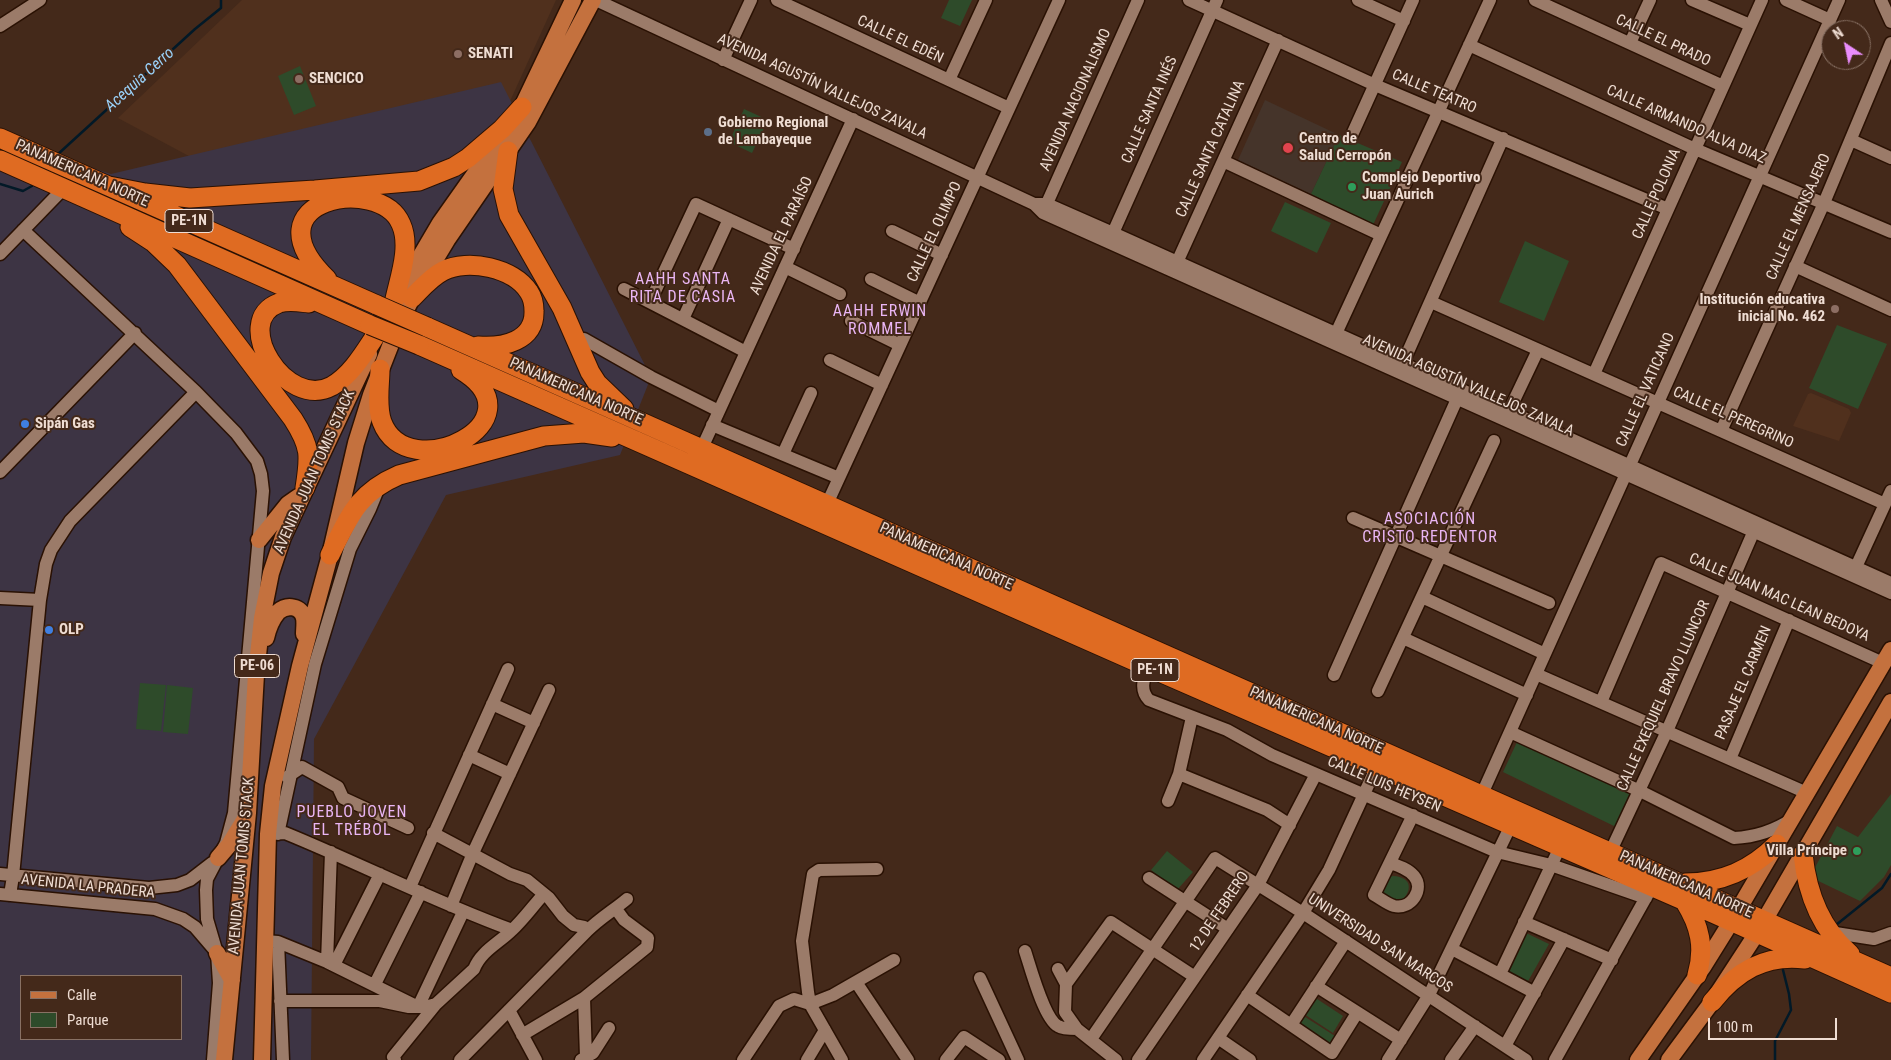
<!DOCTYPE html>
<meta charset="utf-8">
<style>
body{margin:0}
#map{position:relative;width:1891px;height:1060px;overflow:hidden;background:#44291a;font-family:"Roboto Condensed",sans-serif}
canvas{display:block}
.legend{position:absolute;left:20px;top:975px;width:162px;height:65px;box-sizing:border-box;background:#44291a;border:1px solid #887164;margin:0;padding:6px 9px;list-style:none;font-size:15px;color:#efddd3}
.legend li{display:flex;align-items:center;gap:10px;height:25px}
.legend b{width:25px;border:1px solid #887164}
.north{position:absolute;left:1821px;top:20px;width:50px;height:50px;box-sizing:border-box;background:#44291a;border:1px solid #887164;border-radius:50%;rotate:326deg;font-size:14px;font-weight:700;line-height:20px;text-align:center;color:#efddd3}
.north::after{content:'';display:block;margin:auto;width:18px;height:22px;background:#ea8dfd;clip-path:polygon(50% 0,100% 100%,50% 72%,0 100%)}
.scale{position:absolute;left:1708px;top:1018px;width:129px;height:22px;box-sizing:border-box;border:2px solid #efddd3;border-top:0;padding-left:6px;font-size:15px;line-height:18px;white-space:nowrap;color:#efddd3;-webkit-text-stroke:4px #44291a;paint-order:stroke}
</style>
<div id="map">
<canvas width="1891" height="1060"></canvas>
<ul class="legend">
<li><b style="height:6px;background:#c4713e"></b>Calle</li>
<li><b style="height:14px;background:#2e4b2a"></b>Parque</li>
</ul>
<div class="north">N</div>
<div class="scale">100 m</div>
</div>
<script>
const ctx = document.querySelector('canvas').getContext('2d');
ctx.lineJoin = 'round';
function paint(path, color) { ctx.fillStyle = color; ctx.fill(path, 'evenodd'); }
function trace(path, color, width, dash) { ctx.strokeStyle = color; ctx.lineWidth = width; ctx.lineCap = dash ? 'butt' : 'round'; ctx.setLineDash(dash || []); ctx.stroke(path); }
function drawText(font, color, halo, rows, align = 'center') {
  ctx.font = font + ' "Roboto Condensed",sans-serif'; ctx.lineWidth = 4; ctx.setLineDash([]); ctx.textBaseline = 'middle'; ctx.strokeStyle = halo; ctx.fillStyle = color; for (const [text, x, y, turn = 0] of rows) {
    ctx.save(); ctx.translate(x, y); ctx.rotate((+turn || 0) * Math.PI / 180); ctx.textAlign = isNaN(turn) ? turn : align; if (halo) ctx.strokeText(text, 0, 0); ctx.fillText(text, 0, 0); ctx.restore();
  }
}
const built = new Path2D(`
 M 242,0 L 556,0 L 506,110 L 241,184 L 118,118 Z
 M 1811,393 L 1849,409 L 1851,413 L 1839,441 L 1793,426 L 1808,394 Z`);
const industrial = new Path2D(`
 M 501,82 L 651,377 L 620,455 L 446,495 L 314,739 L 311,1060 L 0,1060 L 0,138 L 111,174 ZM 21,976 L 181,976 L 181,1039 L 21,1039 Z`);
const medical = new Path2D(`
 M 1265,100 L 1339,135 L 1311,194 L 1238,160 Z`);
const green = new Path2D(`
 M 949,0 L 972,0 L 960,26 L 941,18 Z
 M 300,66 L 316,106 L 294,115 L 278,76 Z
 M 744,109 L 768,120 L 752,153 L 729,142 Z
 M 1339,135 L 1402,162 L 1373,225 L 1311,194 Z
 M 1285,202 L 1331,223 L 1317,253 L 1271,231 Z
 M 1525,241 L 1569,261 L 1544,321 L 1499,302 Z
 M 1837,325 L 1887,344 L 1858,409 L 1809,388 Z
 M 140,683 L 166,685 L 161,731 L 136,729 Z
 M 167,685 L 193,688 L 188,734 L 163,732 Z
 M 1517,742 L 1630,794 L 1616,827 L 1503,772 Z
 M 1891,794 L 1891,865 L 1884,877 L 1860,901 L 1810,877 L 1837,826 L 1858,837 Z
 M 1167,851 L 1193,872 L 1177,890 L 1151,870 Z
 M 1393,876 C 1413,877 1413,892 1399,903 L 1382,896 L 1381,887 L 1389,877 Z
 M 1524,932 L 1549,944 L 1527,983 L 1506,973 Z
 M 1314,997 L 1343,1016 L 1333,1033 L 1304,1014 Z
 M 1302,1015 L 1335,1036 L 1328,1047 L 1295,1025 Z`);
const stream = new Path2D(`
 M 57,155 L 195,29 L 221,8 L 221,0
 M 0,184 L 23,191 L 32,186
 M 1836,925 L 1882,888 L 1891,874
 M 1775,1060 L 1775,1041 L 1791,1010 L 1789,994 L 1783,970`);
const minor = new Path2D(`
 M 596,0 L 1034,204 L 1043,213 L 1891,593
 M 777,0 L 1009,108
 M 1189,0 L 1375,85 L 1668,209
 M 1358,0 L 1404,21
 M 1535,0 L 1723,86
 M 1692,0 L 1750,25
 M 1786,0 L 1830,20
 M 1881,0 L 1891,22
 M 0,26 L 40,0
 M 1630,43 L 1650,0
 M 1469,45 L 1695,149 L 1891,232
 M 723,60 L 751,0
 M 949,80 L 986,0
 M 1351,137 L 1413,0
 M 1851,140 L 1891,158
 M 1223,161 L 1381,235
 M 1034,204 L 1047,204 L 1113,233 L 1891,583
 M 1044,210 L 1138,0
 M 23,230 L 196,392 L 236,433 L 257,461 L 261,474 L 263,491 L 234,813 L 226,843 L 207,879 L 206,890 L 207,919 L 217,953 L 219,983 L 213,1060
 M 892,231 L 942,255
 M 1113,233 L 1217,0
 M 0,254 L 64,188
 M 1795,266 L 1891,310
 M 785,267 L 840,294
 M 1174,269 L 1278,40
 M 871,279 L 920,303
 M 624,289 L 746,352
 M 650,302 L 696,204 L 794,249
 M 1431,302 L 1885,504
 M 683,319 L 729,219
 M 851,321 L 900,345
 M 584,339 L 651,377 L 719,411
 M 1333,340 L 1490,0
 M 830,360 L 882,385
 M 1403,363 L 1503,138
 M 1594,374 L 1762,0
 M 1509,411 L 1538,350
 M 712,425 L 839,478
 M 1721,431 L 1824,203 L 1891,43
 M 702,448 L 853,119
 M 783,454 L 811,393
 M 0,472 L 135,333
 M 827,504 L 1059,0
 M 1353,518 L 1549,603
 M 1856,567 L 1891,491
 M 1422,597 L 1545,654
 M 0,598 L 40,600
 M 1403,638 L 1527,695
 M 1148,667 C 1144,678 1139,690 1149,700 L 1227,730 L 1272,755 L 1497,852 L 1551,865 L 1646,898
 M 1536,674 L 1807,793
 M 1334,675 L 1457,399
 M 1378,691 L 1494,441
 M 1601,702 L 1661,563 L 1883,663
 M 492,704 L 534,723
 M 1510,732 L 1640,791 L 1734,838 C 1755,837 1774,831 1792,819
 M 469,755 L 510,774
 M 1730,759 L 1789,620
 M 1179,774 L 1267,810 L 1290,825
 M 287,777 L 302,767 L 338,787 L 343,798 L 408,828
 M 1482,794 L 1839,0
 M 1168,801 L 1179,774 L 1192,717
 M 433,833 L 510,874 L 527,880 L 549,898 L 563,916 L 574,925 L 584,927 L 587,931 C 600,918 614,910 627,899
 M 271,834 L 285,833 C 361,864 435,902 512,930
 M 278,834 L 315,664 L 350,549 L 370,509 L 379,487
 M 1607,859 L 1667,731 L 1756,526
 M 1390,863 C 1399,866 1408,869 1414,876 C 1425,889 1411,910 1394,906 C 1387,904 1380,898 1374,895 L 1413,815
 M 0,874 L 149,888 L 177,885 L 190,880 L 212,863
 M 1149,878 L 1228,929
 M 410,887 L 508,669
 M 0,894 L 155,909 L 183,919 L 195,927 L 213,948
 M 10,895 L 13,876 L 40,600 L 46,564 L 51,550 L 70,521 L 196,392
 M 451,906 L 473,853 L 549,690
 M 1524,922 L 1612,960
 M 1829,932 L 1874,939 L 1891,933
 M 265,941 L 278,942 L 327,962 L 418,1007 L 463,912
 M 278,942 L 283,1060
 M 1452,949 L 1535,993
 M 1025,951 C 1030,966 1044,1019 1058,1026 C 1063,1029 1071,1029 1077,1029
 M 327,962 L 331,852
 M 334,965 L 380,874
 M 1058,969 L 1066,984 L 1065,1012 L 1077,1029 L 1116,1060
 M 1500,974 L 1560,847
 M 980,978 L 1018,1060
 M 856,982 L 908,1060
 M 375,984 L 421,892
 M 1066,984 L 1111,922 L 1195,977
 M 1316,986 L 1401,1040
 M 1247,995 L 1332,1053 L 1357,1013
 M 584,998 L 586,1057
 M 280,1001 L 380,1001 L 409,1007 L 424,1007 L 436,1004 L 474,969 C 481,951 499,943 512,930 C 523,920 533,906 543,895
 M 509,1010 L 536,1060
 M 1291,1025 L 1346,941
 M 522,1035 L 584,998 L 647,947 L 648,938 L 624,920 L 616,909
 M 1218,1038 L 1250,1060
 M 1091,1039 L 1215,858 L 1303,913 L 1526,1060
 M 1505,1046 L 1564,939
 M 395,1060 L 393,1057 L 436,1004
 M 460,1060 L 587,931
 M 581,1060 L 593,1053 L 609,1028
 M 743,1060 L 779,1006 L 794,999 L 810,1004 L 833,995 L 894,960
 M 807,1060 L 825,1030
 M 842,1060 L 810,1004 L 808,992 L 802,941 L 813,874 L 819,870 L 877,869
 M 946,1060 L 964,1037 L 999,1060
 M 1138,1060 L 1258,885 L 1316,774
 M 1203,1060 L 1303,913 L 1329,870 L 1377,766
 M 1388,1060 L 1429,995 L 1511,825
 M 1451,1060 L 1475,1026
 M 1555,1060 L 1649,892`);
const major = new Path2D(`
 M 400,291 L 440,223 L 522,107 L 573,0
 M 259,540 L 288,504 L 298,497
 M 266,638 C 268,629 272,619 278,612 C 287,604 301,606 304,618 C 305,623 304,629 304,634
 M 218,858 L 229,845 L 245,819
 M 217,953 L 232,980
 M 224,1060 L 248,813 L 256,674 L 262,618 L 271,573 L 283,537 L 369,354
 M 262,1060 L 268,834 L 273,786 L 300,666 L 330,555 L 356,443 L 371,395 L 398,326 L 412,298 L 447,240 L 528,122 L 593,0
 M 1638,1060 L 1703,967 L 1731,922 L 1891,650
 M 1669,1060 L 1712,1002 L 1757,933 L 1891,702`);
const highway = new Path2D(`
 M 0,138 L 377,305
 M 508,151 L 503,189 L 509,215 L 562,308 L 590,372 L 597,383 L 624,409
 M 0,160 L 370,325
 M 109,186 L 145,193 L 190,198 L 315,190 L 419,181 L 454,167 L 468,158 L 502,129 L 522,107
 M 130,227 L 153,242 L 177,265 L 293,419 C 311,447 310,456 305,488
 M 327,279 C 245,199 380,174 401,224 C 411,246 400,276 395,299
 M 412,298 C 422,288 431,277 443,271 C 468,258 514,268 529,292 C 533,298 534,305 534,311 C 535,341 503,348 478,346
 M 309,303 C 299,302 289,300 279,303 C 230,321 286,411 332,386 C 356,372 369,343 385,322
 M 427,327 L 1891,977
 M 419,345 L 1148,667 L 1715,914 L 1891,993
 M 380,369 C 380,385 376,406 382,422 C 407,489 545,421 461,370
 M 330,555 C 349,517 357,493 399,475 L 544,436 L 584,433 L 612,437
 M 1803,854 C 1807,893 1820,928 1850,954
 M 1685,883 C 1722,883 1751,870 1777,844
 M 1685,902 C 1700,926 1705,948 1697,975
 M 1712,1002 C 1736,972 1764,954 1805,959`);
const highwayBridge = new Path2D(`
 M 377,305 L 427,327
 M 370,325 L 419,345`);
const markers = [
 [458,54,5,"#8d6e63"],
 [299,79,5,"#8d6e63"],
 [708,132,5,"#5c6f8a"],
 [1288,148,6,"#e0444e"],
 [1352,187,5,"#2e9e5b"],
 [1835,309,5,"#8d6e63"],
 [25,424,5,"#3f7fe0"],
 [49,630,5,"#3f7fe0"],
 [1857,851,5,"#2e9e5b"]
];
const shields = [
 [189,221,48],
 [257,666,45],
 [1155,670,48]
];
const shieldNames = [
 ["PE-1N",189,221],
 ["PE-06",257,666],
 ["PE-1N",1155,670]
];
const streetNames = [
 ["CALLE EL EDÉN",900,40,25],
 ["CALLE EL PRADO",1663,41,25],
 ["AVENIDA AGUSTÍN VALLEJOS ZAVALA",822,87,25],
 ["CALLE TEATRO",1434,92,23],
 ["AVENIDA NACIONALISMO",1076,100,-66],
 ["CALLE SANTA INÉS",1150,110,-66],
 ["CALLE ARMANDO ALVA DIAZ",1686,125,24],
 ["CALLE SANTA CATALINA",1211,149,-66],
 ["PANAMERICANA NORTE",82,174,24],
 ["CALLE POLONIA",1657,194,-66],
 ["CALLE EL MENSAJERO",1799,217,-66],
 ["CALLE EL OLIMPO",935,232,-65],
 ["AVENIDA EL PARAÍSO",782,236,-65],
 ["AVENIDA AGUSTÍN VALLEJOS ZAVALA",1468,386,24],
 ["CALLE EL VATICANO",1646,390,-66],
 ["PANAMERICANA NORTE",576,392,24],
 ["CALLE EL PEREGRINO",1733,418,24],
 ["AVENIDA JUAN TOMIS STACK",315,472,-66],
 ["PANAMERICANA NORTE",946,557,24],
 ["CALLE JUAN MAC LEAN BEDOYA",1779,598,24],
 ["PASAJE EL CARMEN",1744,683,-67],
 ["CALLE EXEQUIEL BRAVO LLUNCOR",1664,696,-66],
 ["PANAMERICANA NORTE",1316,721,24],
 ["CALLE LUIS HEYSEN",1384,785,23],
 ["AVENIDA JUAN TOMIS STACK",242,866,-85],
 ["PANAMERICANA NORTE",1686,885,24],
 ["AVENIDA LA PRADERA",88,887,6],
 ["12 DE FEBRERO",1220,912,-56],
 ["UNIVERSIDAD SAN MARCOS",1380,944,33]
];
const poiNames = [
 ["SENATI",468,54],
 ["SENCICO",309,79],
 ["Gobierno Regional",718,123],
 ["de Lambayeque",718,140],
 ["Centro de",1299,139],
 ["Salud Cerropón",1299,156],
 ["Complejo Deportivo",1362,178],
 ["Juan Aurich",1362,195],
 ["Institución educativa",1825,300,"right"],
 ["inicial No. 462",1825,317,"right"],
 ["Sipán Gas",35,424],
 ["OLP",59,630],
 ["Villa Príncipe",1847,851,"right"]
];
const waterNames = [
 ["Acequia Cerro",140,80,-42]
];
const neighbourhoodNames = [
 ["AAHH SANTA",683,280],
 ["RITA DE CASIA",683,298],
 ["AAHH ERWIN",880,312],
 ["ROMMEL",880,330],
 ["ASOCIACIÓN",1430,520],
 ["CRISTO REDENTOR",1430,538],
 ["PUEBLO JOVEN",352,813],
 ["EL TRÉBOL",352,831]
];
paint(built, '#50301d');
paint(industrial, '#3d3444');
paint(medical, '#45342a');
paint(green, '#2e4b2a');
trace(stream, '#021927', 2.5);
trace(minor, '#2a1103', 15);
trace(major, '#2a1103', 19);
trace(highway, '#2a1103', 21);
trace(minor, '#9b7b69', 12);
trace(major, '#c4713e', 16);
trace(highway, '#df6b22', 19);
trace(highwayBridge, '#2a1103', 21, []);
trace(highwayBridge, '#df6b22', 19);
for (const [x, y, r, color] of markers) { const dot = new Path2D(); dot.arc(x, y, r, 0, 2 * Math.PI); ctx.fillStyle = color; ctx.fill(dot); trace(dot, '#44291a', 2); }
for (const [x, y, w] of shields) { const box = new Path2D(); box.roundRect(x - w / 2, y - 11.5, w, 23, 4); ctx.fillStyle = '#44291a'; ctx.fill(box); trace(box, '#efddd3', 1); }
drawText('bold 14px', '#efddd3', null, shieldNames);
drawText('15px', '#efddd3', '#44291a', streetNames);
drawText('bold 15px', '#efddd3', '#44291a', poiNames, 'left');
drawText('italic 16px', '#9bd3fb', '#44291a', waterNames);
ctx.letterSpacing = '1px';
drawText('16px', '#eab6f4', '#44291a', neighbourhoodNames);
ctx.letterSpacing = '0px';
</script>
